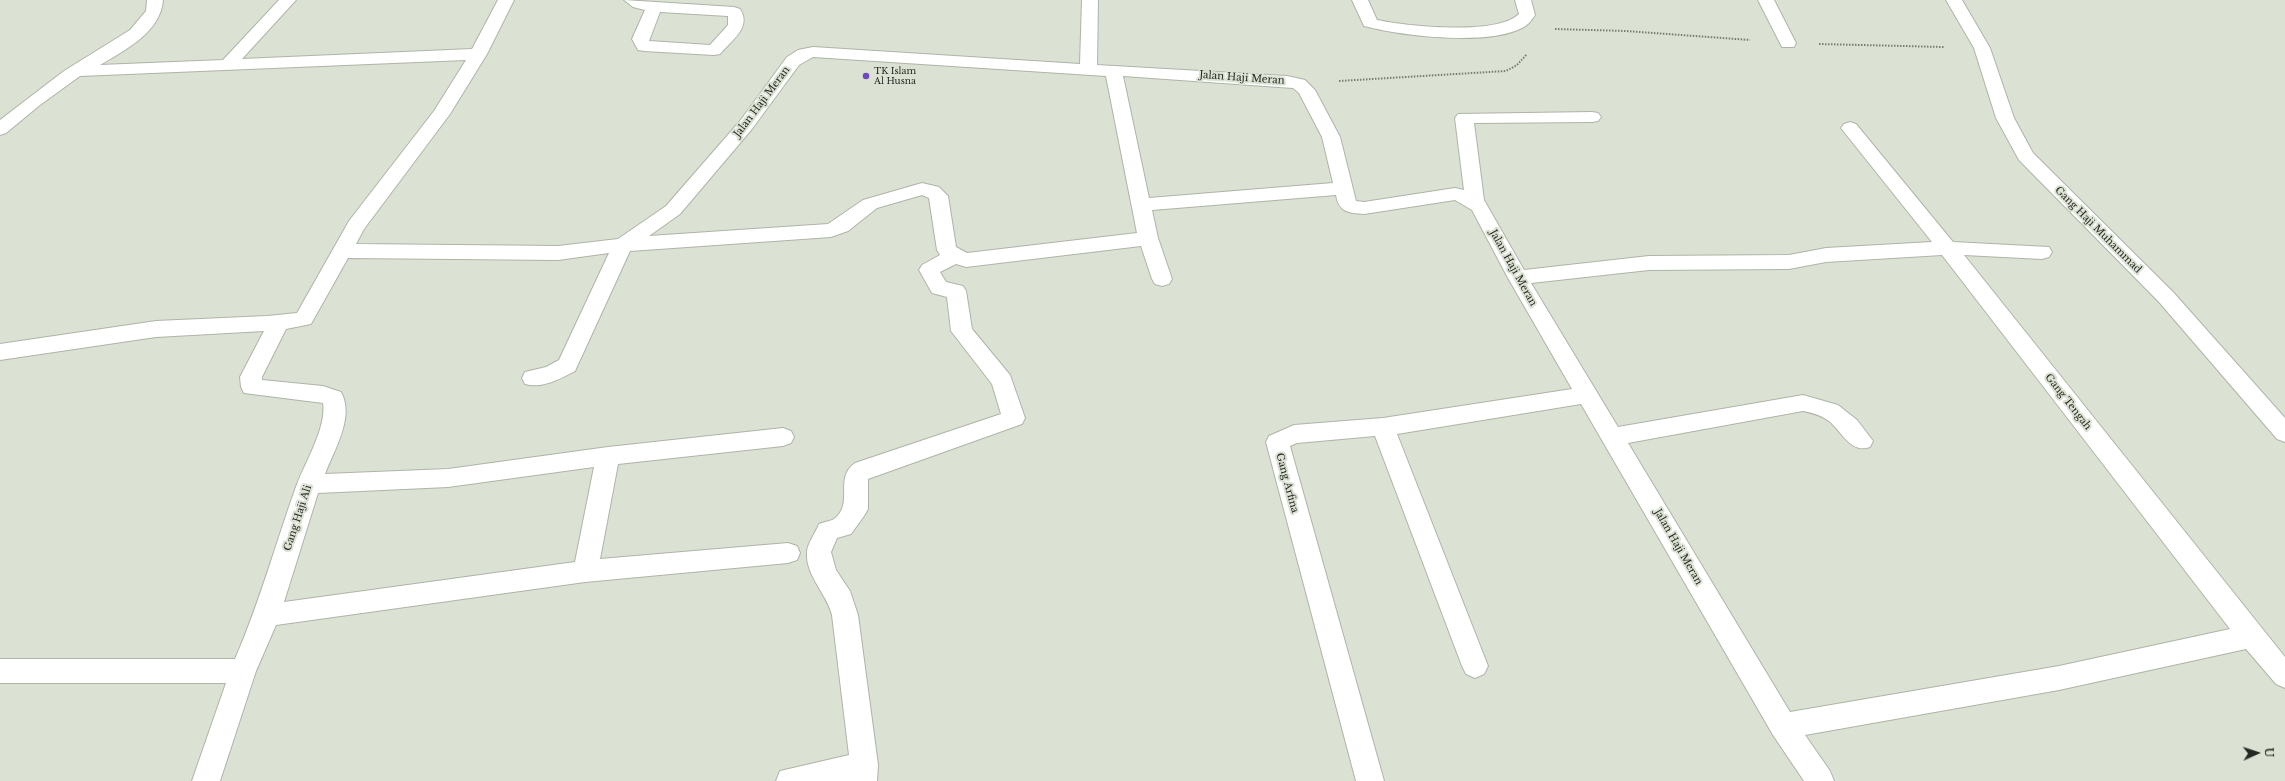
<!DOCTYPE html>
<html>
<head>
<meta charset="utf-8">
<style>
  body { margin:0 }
  #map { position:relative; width:2285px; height:781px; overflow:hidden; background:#dbe2d3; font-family:"Libre Baskerville",serif }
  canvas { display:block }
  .north { position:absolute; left:2237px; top:733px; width:40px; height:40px; -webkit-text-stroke:3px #dbe2d3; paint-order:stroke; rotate:87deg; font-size:11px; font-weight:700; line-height:16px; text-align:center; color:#262823 }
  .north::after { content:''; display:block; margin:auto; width:14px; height:18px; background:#262823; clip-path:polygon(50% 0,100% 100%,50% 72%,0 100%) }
</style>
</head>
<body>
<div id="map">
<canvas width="2285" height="781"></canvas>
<div class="north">U</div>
</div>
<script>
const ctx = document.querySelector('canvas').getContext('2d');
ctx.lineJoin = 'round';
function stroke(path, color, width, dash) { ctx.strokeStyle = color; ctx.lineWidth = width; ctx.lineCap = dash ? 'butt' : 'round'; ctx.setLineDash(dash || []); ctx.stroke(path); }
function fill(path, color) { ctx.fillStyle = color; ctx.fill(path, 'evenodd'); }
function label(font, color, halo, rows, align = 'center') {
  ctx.font = font + ' "Libre Baskerville",serif'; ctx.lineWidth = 4; ctx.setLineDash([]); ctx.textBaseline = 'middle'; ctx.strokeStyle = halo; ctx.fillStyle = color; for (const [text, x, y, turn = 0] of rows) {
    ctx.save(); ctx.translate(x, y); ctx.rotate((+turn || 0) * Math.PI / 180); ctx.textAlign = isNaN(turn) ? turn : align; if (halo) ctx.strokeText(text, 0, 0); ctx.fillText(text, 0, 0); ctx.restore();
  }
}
const street = new Path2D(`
  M 147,0 L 163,0 C 161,32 125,50 100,65 L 223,60 L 279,0 L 296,0 L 242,59 L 472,49 L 498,0 L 514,0 L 487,54 L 450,114 L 364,229 L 356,244 L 558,246 L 618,239 L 666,206 L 740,121 L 787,57 L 798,50 L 813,47 L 1080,64 L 1082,0 L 1098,0 L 1097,65 L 1287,76 L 1305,80 L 1315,90 L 1340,137 L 1356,201 L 1364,202 L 1455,188 L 1464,190 L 1455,118 L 1458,114 L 1592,112 L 1598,113 L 1601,117 L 1598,121 L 1592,122 L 1474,123 L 1484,200 L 1524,270 L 1649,256 L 1789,255 L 1826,248 L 1932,242 L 1841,128 L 1844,124 L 1850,122 L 1856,124 L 1953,242 L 2049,247 L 2052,252 L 2049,257 L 2042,259 L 1964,255 L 2285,657 L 2285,688 L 2276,684 L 2246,649 L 2059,690 L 1805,735 L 1830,771 L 1834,781 L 1804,781 L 1773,735 L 1581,404 L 1397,434 L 1488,666 L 1484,674 L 1475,678 L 1466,674 L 1462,666 L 1375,436 L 1297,443 L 1290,446 L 1384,781 L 1356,781 L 1266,442 L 1269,436 L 1294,425 L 1383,418 L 1572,389 L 1508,278 L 1472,210 L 1455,200 L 1364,214 C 1348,213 1339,212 1336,195 L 1152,210 L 1158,238 L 1172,279 L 1169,284 L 1162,286 L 1155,284 L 1152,279 L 1141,246 L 966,267 L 956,264 L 940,272 L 946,282 L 963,286 L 966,291 L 972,329 L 1010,375 L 1025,418 L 1022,424 L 868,479 L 868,509 L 864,516 L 851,534 L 837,538 L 831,552 L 836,570 L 850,591 L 858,615 L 878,765 L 877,781 L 776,781 L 780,771 L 849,755 L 832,615 C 827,594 805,575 807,552 C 807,544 816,532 819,524 C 824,522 831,521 834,519 C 855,503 833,479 855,463 L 1001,414 L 992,384 L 951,331 L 947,297 L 932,293 L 919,270 L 922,265 L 940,255 L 937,250 L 929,198 L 922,195 L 877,208 L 848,231 L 831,237 L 630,251 L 575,371 C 560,379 542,389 525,384 L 522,378 L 525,372 L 546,367 L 559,360 L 609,253 L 558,260 L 348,258 L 311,324 L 286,329 L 262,377 L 262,380 L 323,386 L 341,392 C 355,417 334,450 325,474 L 448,469 L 608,447 L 783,428 L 791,431 L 794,437 L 791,443 L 783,446 L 618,464 L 600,559 L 788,543 L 797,546 L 800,553 L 797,560 L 788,563 L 585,582 L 276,625 L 256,671 L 220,781 L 192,781 L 226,683 L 0,683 L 0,659 L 235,659 C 260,602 276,542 297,484 C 306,461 327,426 323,403 L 244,393 L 241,387 L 240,377 L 264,331 L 156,337 L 0,360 L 0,344 L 156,321 L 267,316 L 297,313 L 349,221 L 434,111 L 466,60 L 80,76 L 40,105 L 6,133 L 0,135 L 0,120 L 64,71 L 130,30 L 146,11 ZM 813,57 L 1106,76 L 1137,233 L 967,253 L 956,247 L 948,196 L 939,187 L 922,183 L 863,200 L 828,224 L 649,236 L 680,214 L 752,129 L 799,65 ZM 1123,76 L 1293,88 L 1299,93 L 1322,137 L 1333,183 L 1149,198 ZM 1942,255 L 2230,629 L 2059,666 L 1790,712 L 1628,443 L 1803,411 C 1813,413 1821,415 1829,421 C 1842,432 1851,454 1870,447 L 1873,441 L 1857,420 L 1838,405 L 1803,395 L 1618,427 L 1531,283 L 1649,270 L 1789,269 L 1826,262 ZM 594,467 L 575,562 L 284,602 L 318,493 L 448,487 Z
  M 624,0 L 734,7 L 740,9 C 752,27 732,40 720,54 L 714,55 L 644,51 L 638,50 L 632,39 L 645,10 L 633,7 ZM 660,12 L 728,16 L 728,25 L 710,45 L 649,41 Z
  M 1352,0 L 1368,0 L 1377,20 C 1406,26 1497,36 1519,14 L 1515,0 L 1531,0 L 1535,15 C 1532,20 1527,26 1522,28 C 1487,46 1402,36 1364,26 Z
  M 1758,0 L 1774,0 L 1796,43 L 1794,47 L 1782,47 Z
  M 1946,0 L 1962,0 L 1990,48 L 2014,118 L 2033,153 L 2173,292 L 2285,418 L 2285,442 L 2277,439 L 2159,302 L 2019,160 L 1996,118 L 1974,48 Z`);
stroke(street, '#aeb4a6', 2);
stroke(new Path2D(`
  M 1555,29 L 1626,31 L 1750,40
  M 1819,44 L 1944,47
  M 1339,81 L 1506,71 L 1517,65 L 1527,54`), '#777c72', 2, [1.5, 1.5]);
fill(street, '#fff');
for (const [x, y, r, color] of [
  [866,76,4,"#6d48c1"]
]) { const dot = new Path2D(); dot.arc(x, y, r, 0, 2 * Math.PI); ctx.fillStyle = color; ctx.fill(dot); stroke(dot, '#dbe2d3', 1.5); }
label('9px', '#262823', '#dbe2d3', [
  ["TK Islam",874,71],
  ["Al Husna",874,81]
], 'left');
label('10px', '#262823', '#dbe2d3', [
  ["Jalan Haji Meran",1242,78,4],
  ["Jalan Haji Meran",762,102,-53],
  ["Gang Haji Muhammad",2098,230,45],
  ["Jalan Haji Meran",1513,268,61],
  ["Gang Tengah",2068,402,52],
  ["Gang Arfina",1287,483,75],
  ["Gang Haji Ali",298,518,-72],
  ["Jalan Haji Meran",1678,547,60]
]);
</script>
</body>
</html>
